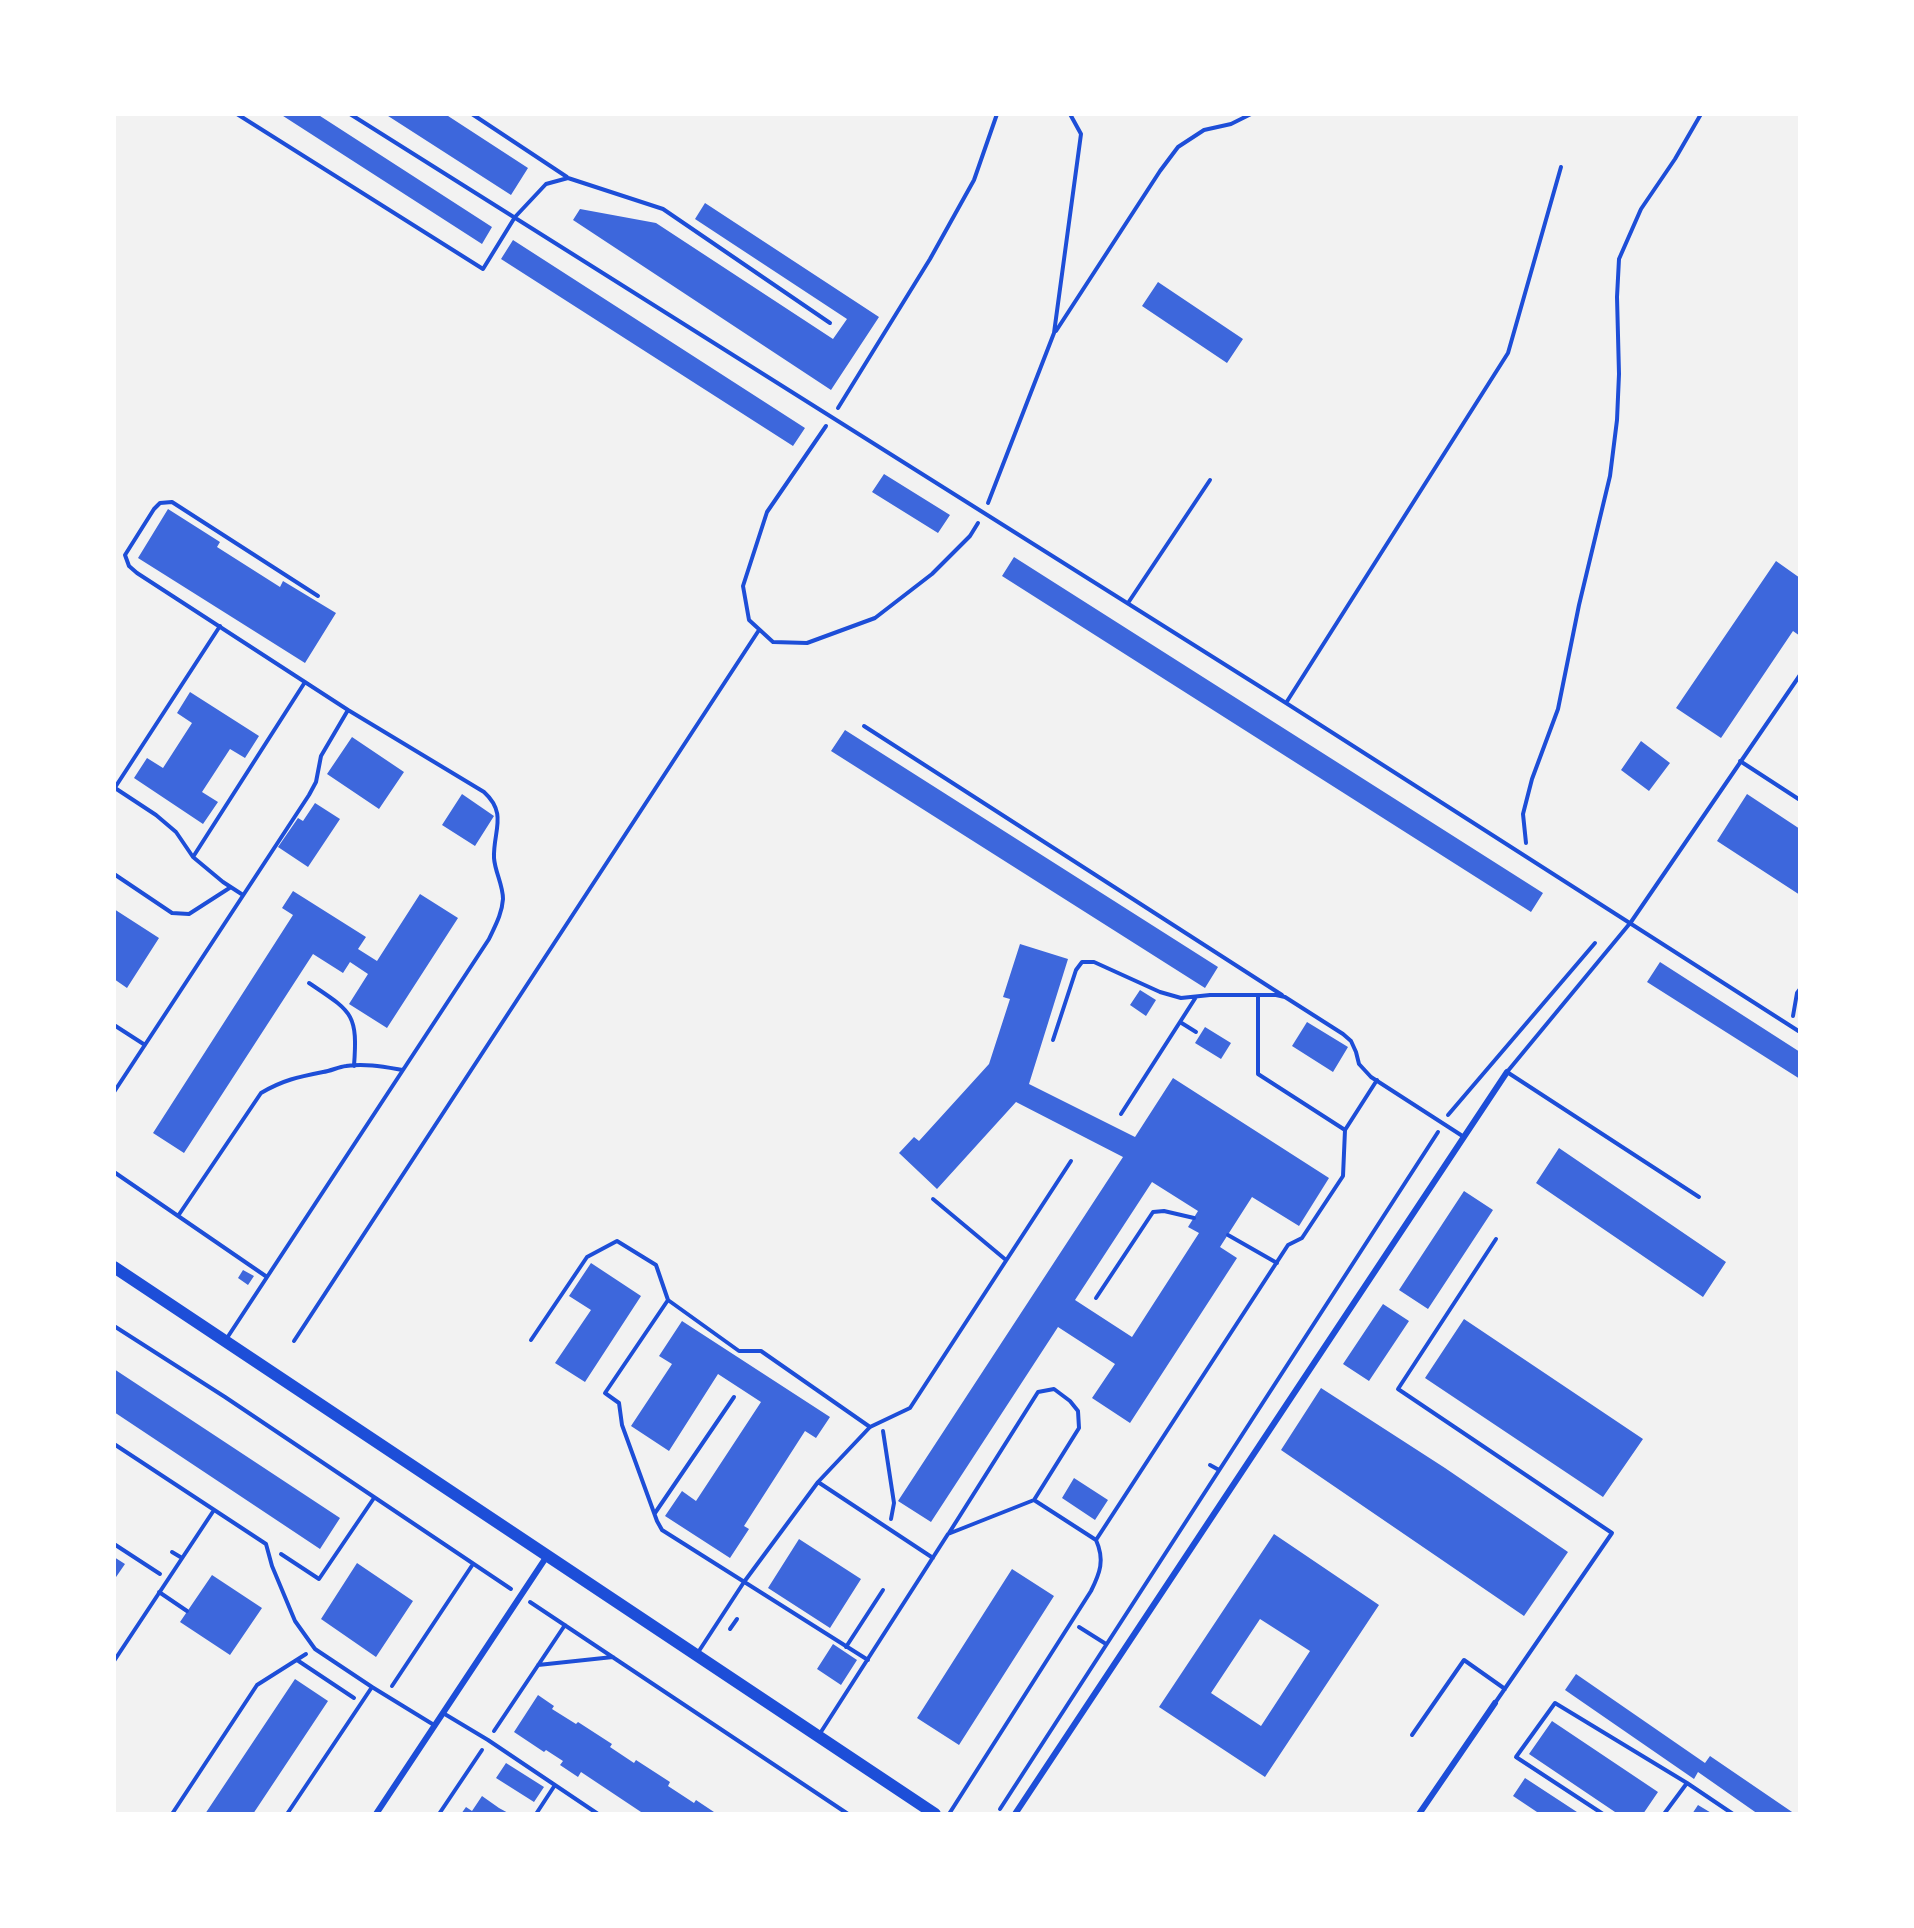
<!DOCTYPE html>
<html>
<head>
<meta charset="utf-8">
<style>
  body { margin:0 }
  #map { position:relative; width:1914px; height:1928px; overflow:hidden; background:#f2f2f2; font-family:"Fira Sans",sans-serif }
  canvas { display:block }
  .frame { position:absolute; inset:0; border:116px solid #fff; pointer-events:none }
</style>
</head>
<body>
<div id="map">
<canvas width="1914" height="1928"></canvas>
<div class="frame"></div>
</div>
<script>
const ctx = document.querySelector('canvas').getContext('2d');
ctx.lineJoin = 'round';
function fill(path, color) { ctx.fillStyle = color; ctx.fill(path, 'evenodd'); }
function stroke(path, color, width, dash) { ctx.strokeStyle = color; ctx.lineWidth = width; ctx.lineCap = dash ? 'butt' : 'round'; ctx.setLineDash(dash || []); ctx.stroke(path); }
fill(new Path2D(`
  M 280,114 L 317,114 L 492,227 L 482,244 Z
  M 385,114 L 445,114 L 528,168 L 511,195 Z
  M 705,203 L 879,317 L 831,390 L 573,220 L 580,209 L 656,223 L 833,339 L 847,319 L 695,219 Z
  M 513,240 L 805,428 L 793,446 L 501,259 Z
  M 1158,282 L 1243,339 L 1227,363 L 1142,306 Z
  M 884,474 L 950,515 L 938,533 L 872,492 Z
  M 168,509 L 220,542 L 217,547 L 280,587 L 283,581 L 336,613 L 305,663 L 138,558 Z
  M 1014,557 L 1543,893 L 1531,912 L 1002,576 Z
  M 1776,561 L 1800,578 L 1800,636 L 1793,631 L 1721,738 L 1676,708 Z
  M 190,692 L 259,736 L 245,758 L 230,749 L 202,792 L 218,802 L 203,824 L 134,778 L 147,758 L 163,768 L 192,723 L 177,713 Z
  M 845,730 L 1218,967 L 1205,988 L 831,751 Z
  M 352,737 L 404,772 L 379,809 L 327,774 Z
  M 1641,741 L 1670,763 L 1649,791 L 1621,770 Z
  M 462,794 L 494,816 L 475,846 L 442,825 Z
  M 1747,794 L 1800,829 L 1800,895 L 1717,841 Z
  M 315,803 L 340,819 L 308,867 L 278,847 L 298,818 L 303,821 Z
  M 293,891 L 366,937 L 358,949 L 377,961 L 420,894 L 458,918 L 387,1028 L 349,1004 L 368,974 L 350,962 L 343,973 L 313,954 L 184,1153 L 153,1133 L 293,915 L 282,908 Z
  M 114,909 L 159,938 L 127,988 L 114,979 Z
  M 1020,944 L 1068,959 L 1029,1084 L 1135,1137 L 1173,1078 L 1329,1178 L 1299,1226 L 1252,1197 L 1220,1247 L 1237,1258 L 1130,1423 L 1092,1398 L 1115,1364 L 1058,1327 L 931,1522 L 898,1501 L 1123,1157 L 1016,1102 L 937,1189 L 899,1153 L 914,1137 L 919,1141 L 989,1064 L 1010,999 L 1003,997 ZM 1152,1182 L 1198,1211 L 1188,1227 L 1199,1233 L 1132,1337 L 1075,1300 Z
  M 1660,962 L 1800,1052 L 1800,1079 L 1647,982 Z
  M 1140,990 L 1156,1000 L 1146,1016 L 1130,1005 Z
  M 1307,1022 L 1348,1047 L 1333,1072 L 1292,1046 Z
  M 1205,1027 L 1231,1043 L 1221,1059 L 1195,1043 Z
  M 1559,1148 L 1726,1262 L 1703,1297 L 1536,1183 Z
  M 1464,1191 L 1493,1210 L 1428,1309 L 1399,1290 Z
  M 591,1263 L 641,1296 L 585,1382 L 555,1363 L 591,1310 L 569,1296 Z
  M 243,1270 L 254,1276 L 248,1285 L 238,1278 Z
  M 1383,1304 L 1409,1321 L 1369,1381 L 1343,1364 Z
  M 1464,1319 L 1643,1439 L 1603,1497 L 1425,1378 Z
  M 682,1321 L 830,1417 L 816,1438 L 805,1431 L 744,1526 L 749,1529 L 730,1558 L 665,1516 L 682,1491 L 696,1501 L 761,1402 L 718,1374 L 669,1451 L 631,1426 L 672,1364 L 659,1356 Z
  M 114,1369 L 340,1518 L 320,1549 L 114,1412 Z
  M 1321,1388 L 1445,1468 L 1568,1552 L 1524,1616 L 1281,1450 Z
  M 1074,1478 L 1108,1500 L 1095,1520 L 1062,1498 Z
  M 1274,1534 L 1379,1605 L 1265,1777 L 1159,1707 ZM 1260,1619 L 1310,1651 L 1261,1726 L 1211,1693 Z
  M 799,1539 L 861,1579 L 830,1628 L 768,1588 Z
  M 114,1557 L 125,1564 L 114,1580 Z
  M 357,1563 L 413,1601 L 376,1657 L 321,1619 Z
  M 1012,1569 L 1054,1596 L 959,1745 L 917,1718 Z
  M 212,1575 L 262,1608 L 230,1655 L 180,1622 Z
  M 833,1644 L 857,1660 L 841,1685 L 817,1669 Z
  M 1576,1674 L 1705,1763 L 1710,1756 L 1795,1814 L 1758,1814 L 1698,1772 L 1694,1779 L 1565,1690 Z
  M 295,1679 L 328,1701 L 253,1814 L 205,1814 Z
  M 538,1695 L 554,1706 L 552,1709 L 576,1724 L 578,1722 L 612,1744 L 610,1747 L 634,1763 L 636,1760 L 670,1782 L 668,1786 L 694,1803 L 696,1800 L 717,1814 L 644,1814 L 581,1772 L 578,1777 L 560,1765 L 563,1761 L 546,1750 L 544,1752 L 514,1732 Z
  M 1552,1721 L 1658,1792 L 1643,1814 L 1618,1814 L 1529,1754 Z
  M 506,1763 L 544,1787 L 534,1802 L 496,1778 Z
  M 1525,1778 L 1580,1814 L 1540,1814 L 1513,1796 Z
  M 482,1796 L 499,1808 L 510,1814 L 461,1814 L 466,1807 L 472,1811 Z
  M 1698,1805 L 1713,1814 L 1692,1814 Z`), '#3d67dc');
stroke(new Path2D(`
  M 1056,331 L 1160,171 L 1178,147 L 1204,130 L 1231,124 L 1251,114
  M 838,408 L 930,259 L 974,180 L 997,114
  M 826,426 L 767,512 L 743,586 L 749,620 L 773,642 L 807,643 L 875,618 L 932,574 L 970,536 L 978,523
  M 988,503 L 1054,333 L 1081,134 L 1070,114
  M 1526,843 L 1523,814 L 1532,779 L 1558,709 L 1579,605 L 1610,476 L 1617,420 L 1619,374 L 1617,297 L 1619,259 L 1641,209 L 1675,159 L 1701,114
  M 1793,1016 L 1797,993 L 1800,989
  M 1448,1115 L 1595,943
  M 114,1326 L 225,1397 L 511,1589
  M 294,1341 L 759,630
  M 883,1431 L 894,1503 L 891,1519
  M 1210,1465 L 1219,1470
  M 114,1544 L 160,1574
  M 281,1554 L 319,1579 L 374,1498
  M 530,1602 L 848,1814
  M 1079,1627 L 1106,1644
  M 730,1629 L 737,1619
  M 297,1660 L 354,1698
  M 538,1665 L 613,1657
  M 392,1686 L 473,1564
  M 494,1731 L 565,1625
  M 1000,1809 L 1438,1132
  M 172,1814 L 257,1685 L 306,1654
  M 439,1814 L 482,1750`), '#1d4ed8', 4);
stroke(new Path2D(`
  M 237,114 L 483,269 L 515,217 L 546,184 L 568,178 L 663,209 L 830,323
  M 350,114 L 1286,703 L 1800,1032
  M 472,114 L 567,177
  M 1128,603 L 1210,480
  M 1286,703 L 1508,353 L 1561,167
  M 864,726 L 1282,995
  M 1740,761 L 1800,800
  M 115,788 L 156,815 L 176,832 L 193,857 L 223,882 L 243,895
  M 114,789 L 220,626
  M 193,857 L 305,682
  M 114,874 L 172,913 L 189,914 L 231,887
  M 309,983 C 352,1012 358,1013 354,1066
  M 1258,995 L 1258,1074 L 1345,1130
  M 1180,1022 L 1196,1032
  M 114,1025 L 145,1045
  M 1053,1040 L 1076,970 L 1082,962 L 1094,962 L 1160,992 L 1181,998 L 1210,995 L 1276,995 L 1285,997 L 1343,1034 L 1351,1041 L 1356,1052 L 1359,1064 L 1371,1077 L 1464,1137
  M 114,1092 L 309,795 L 316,782 L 321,756 L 348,710
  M 1121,1114 L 1196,997
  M 114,1172 L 267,1277
  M 1699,1197 L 1507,1072 L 1631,922 L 1800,675
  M 933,1199 L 1006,1260
  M 178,1216 L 261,1093 C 283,1080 298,1077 323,1072 C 331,1071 338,1067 346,1066 C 365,1063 385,1067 403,1070
  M 1228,1235 L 1277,1263
  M 1096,1298 L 1153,1212 L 1164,1211 L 1194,1218
  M 227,1338 L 489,939 C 495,926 502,914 503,899 C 503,885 495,872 494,858 C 493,831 508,814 484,792 L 348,710 L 137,573 L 129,566 L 125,555 L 154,509 L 160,503 L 172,502 L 318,596
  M 531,1340 L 587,1257 L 617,1241 L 656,1265 L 668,1300
  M 114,1444 L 266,1544 L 272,1566 L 295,1621 L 315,1649 L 372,1687 L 434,1725
  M 818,1482 L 933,1558
  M 655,1513 L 734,1397
  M 949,1533 L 1038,1392 L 1054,1389 L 1070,1401 L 1078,1411 L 1079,1428 L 1034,1500
  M 172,1552 L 182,1558
  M 159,1592 L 187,1611
  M 846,1647 L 883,1590
  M 697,1654 L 744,1582 L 818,1482 L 870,1427 L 910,1408 L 1071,1161
  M 868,1660 L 662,1530 L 657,1521 L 622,1425 L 619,1403 L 605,1393 L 668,1300 L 739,1351 L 761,1351 L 870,1427
  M 114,1661 L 214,1510
  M 1495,1703 L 1612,1533 L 1398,1389 L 1496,1239
  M 443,1713 L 488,1740 L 598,1814
  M 819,1735 L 948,1534 L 1034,1500 L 1096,1540 L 1288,1245 L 1302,1238 L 1343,1176 L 1345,1130 L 1377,1080
  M 1412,1735 L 1464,1660 L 1505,1689
  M 287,1814 L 372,1687
  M 536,1814 L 555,1785
  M 949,1814 L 1091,1591 C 1100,1573 1105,1560 1096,1540
  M 1603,1814 L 1516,1757 L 1555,1703 L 1687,1783 L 1733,1814
  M 1664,1814 L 1687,1783`), '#1d4ed8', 4);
stroke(new Path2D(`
  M 376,1814 L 547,1556
  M 1015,1814 L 1507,1072
  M 1419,1814 L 1495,1703`), '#1d4ed8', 6);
stroke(new Path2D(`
  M 114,1267 L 935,1814`), '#1d4ed8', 12);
</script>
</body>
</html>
